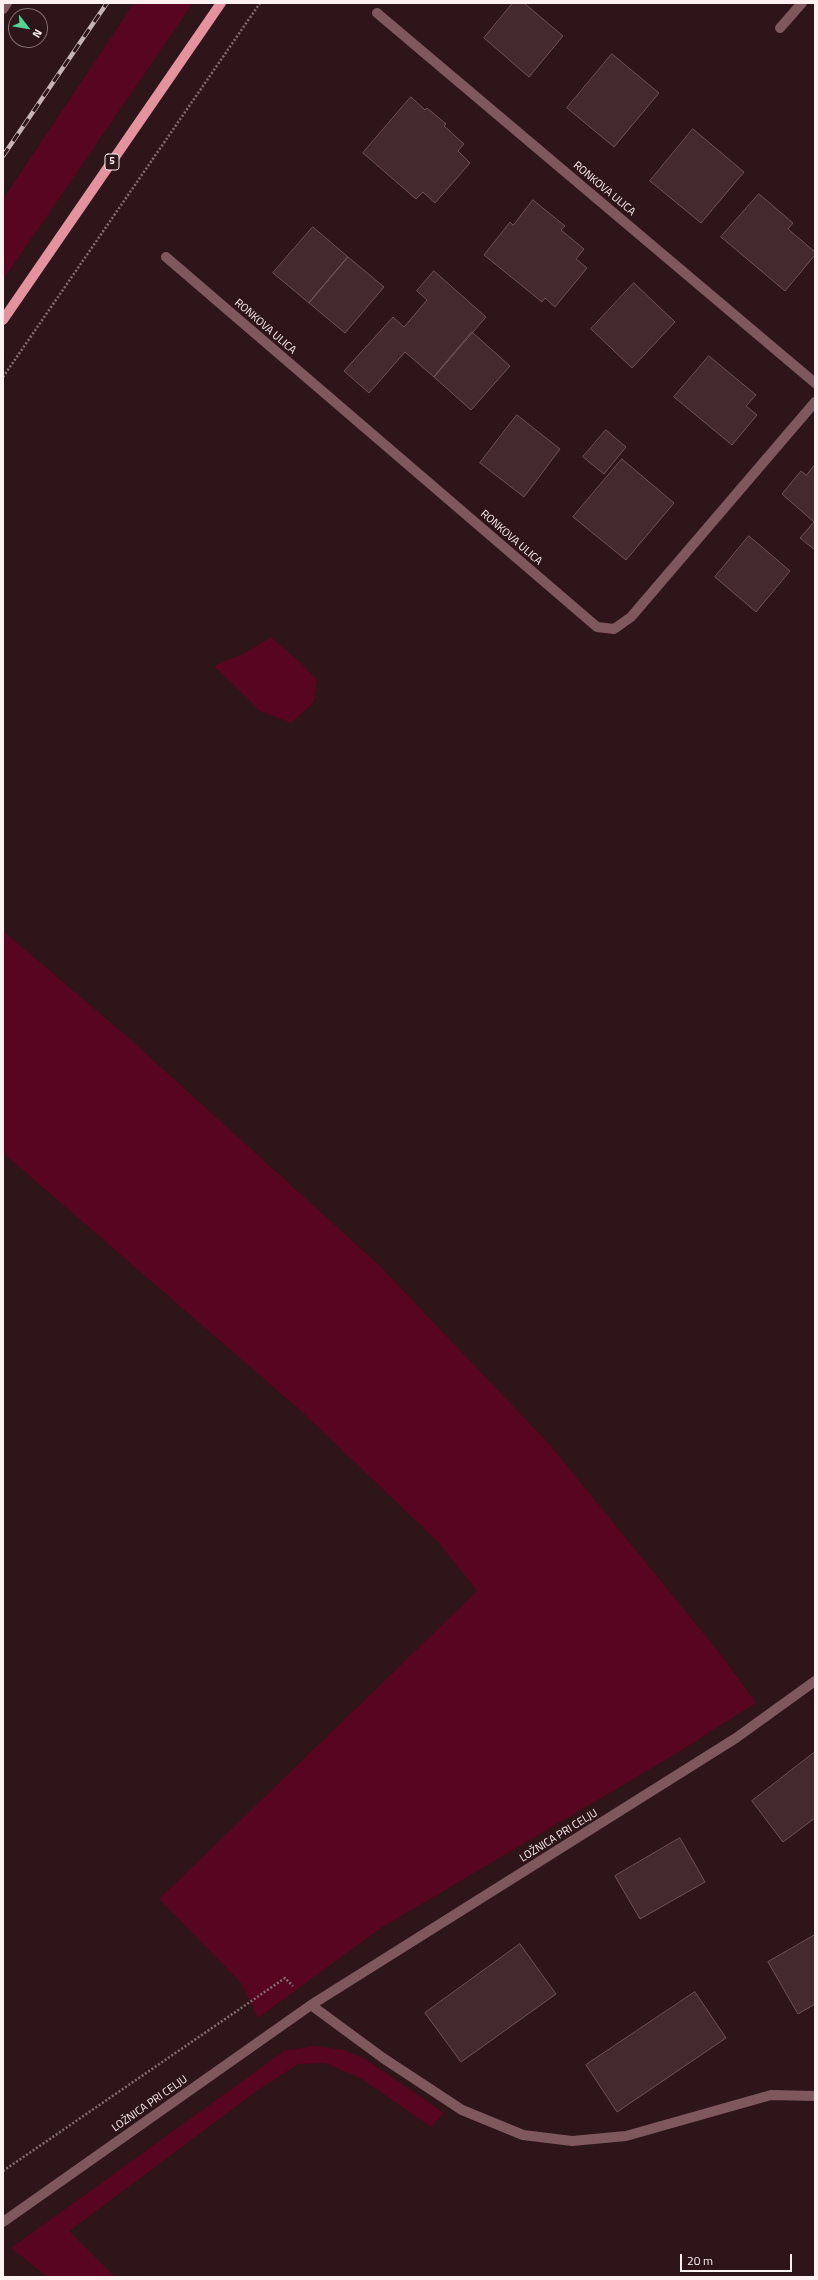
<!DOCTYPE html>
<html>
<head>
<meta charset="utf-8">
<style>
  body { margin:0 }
  #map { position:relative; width:818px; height:2280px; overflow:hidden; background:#2d1519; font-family:"Titillium Web",sans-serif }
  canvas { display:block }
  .frame { position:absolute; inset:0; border:4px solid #fff0f2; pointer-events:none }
  .north { position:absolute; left:8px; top:8px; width:40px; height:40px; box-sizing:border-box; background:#2d1519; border:1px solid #816d70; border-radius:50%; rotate:121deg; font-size:11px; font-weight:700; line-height:16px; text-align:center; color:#fff0f2 }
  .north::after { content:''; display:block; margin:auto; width:14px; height:18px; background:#53d396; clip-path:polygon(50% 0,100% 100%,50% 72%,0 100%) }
  .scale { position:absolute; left:680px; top:2254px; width:112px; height:18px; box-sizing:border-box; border:2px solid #fff0f2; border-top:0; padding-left:5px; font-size:12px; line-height:14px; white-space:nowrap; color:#fff0f2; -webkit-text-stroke:3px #2d1519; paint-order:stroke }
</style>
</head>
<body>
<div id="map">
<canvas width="818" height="2280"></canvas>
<div class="frame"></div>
<div class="north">N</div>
<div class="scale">20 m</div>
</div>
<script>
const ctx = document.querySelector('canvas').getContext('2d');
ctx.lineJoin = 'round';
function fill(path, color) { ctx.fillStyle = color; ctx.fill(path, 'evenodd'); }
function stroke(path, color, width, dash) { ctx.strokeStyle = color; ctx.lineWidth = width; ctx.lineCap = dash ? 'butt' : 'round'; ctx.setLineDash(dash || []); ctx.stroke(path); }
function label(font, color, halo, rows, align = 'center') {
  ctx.font = font + ' "Titillium Web",sans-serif'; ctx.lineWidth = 3; ctx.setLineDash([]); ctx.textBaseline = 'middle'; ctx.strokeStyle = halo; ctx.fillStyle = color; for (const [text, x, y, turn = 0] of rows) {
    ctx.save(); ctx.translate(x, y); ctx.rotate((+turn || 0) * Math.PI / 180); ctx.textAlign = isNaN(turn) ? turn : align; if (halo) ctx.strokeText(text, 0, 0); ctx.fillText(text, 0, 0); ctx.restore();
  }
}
fill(new Path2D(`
  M 134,3 L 193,3 L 3,280 L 3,199 Z
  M 271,637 L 302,664 L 317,680 L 314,702 L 291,723 L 260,711 L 214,666 L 243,654 Z
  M 3,931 L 122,1032 L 379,1265 L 550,1445 L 722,1656 L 756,1703 L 672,1756 L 381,1928 L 258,2018 L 241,1983 L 159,1899 L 477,1591 L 438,1542 L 301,1411 L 3,1153 Z
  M 314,2046 L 344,2050 L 367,2060 L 444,2113 L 431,2127 L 362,2079 L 325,2063 L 298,2064 L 254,2093 L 69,2231 L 115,2277 L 47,2277 L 11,2248 L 284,2051 Z`), '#570520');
const building = new Path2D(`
  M 513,3 L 524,3 L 563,36 L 529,77 L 484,38 Z
  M 612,54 L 659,93 L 614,147 L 567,108 Z
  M 411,97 L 425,110 L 427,108 L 446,124 L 444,126 L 464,144 L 458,151 L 470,163 L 435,203 L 423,192 L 416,199 L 363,153 Z
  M 693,129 L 744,172 L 701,223 L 650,181 Z
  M 759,194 L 793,223 L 788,229 L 815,252 L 815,255 L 785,291 L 721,237 Z
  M 533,200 L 565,226 L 561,230 L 584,249 L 576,259 L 587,268 L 555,307 L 545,298 L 542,302 L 484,255 L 510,222 L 513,225 Z
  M 313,227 L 348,257 L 309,303 L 273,273 Z
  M 348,257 L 384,287 L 345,333 L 309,303 Z
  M 434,271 L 486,317 L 434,377 L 405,352 L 369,393 L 344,371 L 393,317 L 404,327 L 427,300 L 417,291 Z
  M 634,283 L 675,322 L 632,368 L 591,329 Z
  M 472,332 L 510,366 L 471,410 L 434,377 Z
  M 709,356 L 756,395 L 746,406 L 757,415 L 732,445 L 674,397 Z
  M 517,415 L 560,449 L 524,497 L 480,463 Z
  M 606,430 L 626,447 L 604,474 L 583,457 Z
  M 622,459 L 674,503 L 626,560 L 573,517 Z
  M 815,465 L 815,550 L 800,538 L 814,522 L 782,494 L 801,471 L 806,475 Z
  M 749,536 L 790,571 L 756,612 L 715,577 Z
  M 815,1752 L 815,1818 L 783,1842 L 752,1801 Z
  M 680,1838 L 705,1882 L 640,1919 L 615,1876 Z
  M 815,1935 L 815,2004 L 798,2014 L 768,1962 Z
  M 520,1944 L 556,1994 L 461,2062 L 425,2013 Z
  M 695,1992 L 726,2038 L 617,2112 L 586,2065 Z`);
fill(building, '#442a2e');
stroke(building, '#705357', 1);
stroke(new Path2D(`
  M 3,377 L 260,3
  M 3,2171 L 285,1978 L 293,1986`), '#826e71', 2.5, [2, 2]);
stroke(new Path2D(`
  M 3,9 L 7,3
  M 377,13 L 815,383
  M 780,28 L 802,3
  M 166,257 L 597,627 L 614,629 L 631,617 L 815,402
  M 311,2005 L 383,2058 L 462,2110 L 523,2135 L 572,2141 L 626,2136 L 771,2095 L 815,2096
  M 3,2222 L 311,2005 L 736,1738 L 815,1681`), '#7f585e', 10);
stroke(new Path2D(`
  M 3,320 L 221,3`), '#e3929e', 10);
const rail = new Path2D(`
  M 3,156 L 107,3`);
stroke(rail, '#c5b3b6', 4.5);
stroke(rail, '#2d1519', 3, [9]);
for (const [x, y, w] of [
  [112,162,14]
]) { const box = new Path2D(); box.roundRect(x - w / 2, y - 8, w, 16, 3); ctx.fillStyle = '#2d1519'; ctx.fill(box); stroke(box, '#fff0f2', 1); }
label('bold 10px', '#fff0f2', null, [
  ["5",112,162]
]);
label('11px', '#fff0f2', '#2d1519', [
  ["RONKOVA ULICA",604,189,40],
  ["RONKOVA ULICA",265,327,41],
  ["RONKOVA ULICA",511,538,41],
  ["LOŽNICA PRI CELJU",559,1836,-32],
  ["LOŽNICA PRI CELJU",150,2104,-35]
]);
</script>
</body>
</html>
